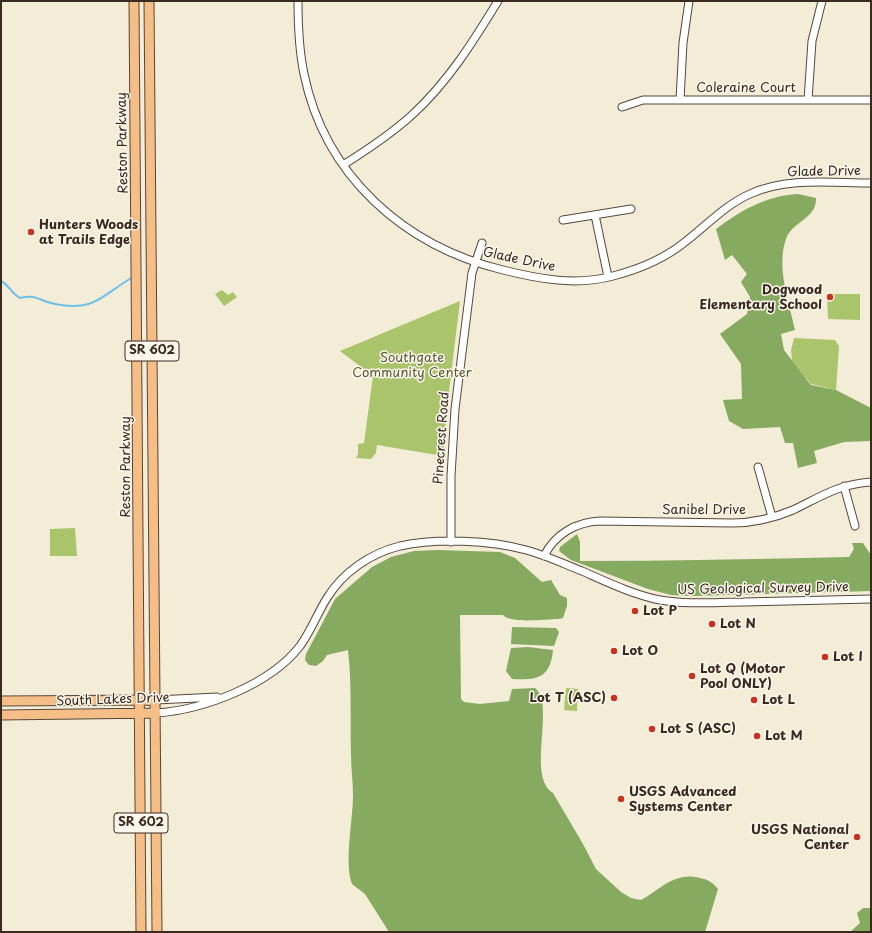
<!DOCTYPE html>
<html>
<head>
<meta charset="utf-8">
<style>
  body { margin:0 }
  #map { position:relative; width:872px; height:933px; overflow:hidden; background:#f3ecd6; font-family:"Playpen Sans",sans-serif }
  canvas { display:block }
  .frame { position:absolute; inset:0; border:2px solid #3b2a1e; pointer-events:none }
</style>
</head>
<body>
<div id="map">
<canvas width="872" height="933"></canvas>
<div class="frame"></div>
</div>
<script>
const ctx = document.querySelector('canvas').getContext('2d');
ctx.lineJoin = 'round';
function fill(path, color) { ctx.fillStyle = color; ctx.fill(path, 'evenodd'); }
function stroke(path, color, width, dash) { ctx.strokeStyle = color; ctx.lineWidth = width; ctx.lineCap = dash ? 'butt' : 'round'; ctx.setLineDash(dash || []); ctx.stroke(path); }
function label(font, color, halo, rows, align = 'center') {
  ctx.font = font + ' "Playpen Sans",sans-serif'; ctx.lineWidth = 3; ctx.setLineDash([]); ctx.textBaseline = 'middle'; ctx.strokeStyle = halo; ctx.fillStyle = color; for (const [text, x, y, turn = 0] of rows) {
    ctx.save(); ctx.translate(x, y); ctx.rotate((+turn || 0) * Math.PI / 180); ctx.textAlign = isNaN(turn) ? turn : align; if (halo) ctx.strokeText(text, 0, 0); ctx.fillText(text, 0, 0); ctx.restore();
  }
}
fill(new Path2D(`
  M 222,290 L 228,295 L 233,292 L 237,297 L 224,306 L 215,294 Z
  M 827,294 L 860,294 L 860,320 L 828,319 Z
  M 460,301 L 447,408 L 443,456 L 377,445 L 376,453 L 371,459 L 356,458 L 358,454 L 358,444 L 364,443 L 373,376 L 340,351 Z
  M 794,338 L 835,340 L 839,346 L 836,390 L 811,384 L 792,361 L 791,350 Z
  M 75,528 L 77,556 L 50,556 L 50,529 Z
  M 566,688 L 578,689 L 577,711 L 564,710 Z`), '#a9c46b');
fill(new Path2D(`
  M 798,194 L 816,198 C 817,219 792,221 786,239 C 776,267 789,302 795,330 L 781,334 L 784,350 L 811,385 L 836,390 L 871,408 L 871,441 L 844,442 L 814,451 L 817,463 L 798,468 L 793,443 L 785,443 L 780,427 L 743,429 L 729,421 L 723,400 L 742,399 L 741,364 L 720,334 L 747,314 L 750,297 L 741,282 L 747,274 L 732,255 L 725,260 L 716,229 C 742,210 765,196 798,194 Z
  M 577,534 L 580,542 L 580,561 C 670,561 759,559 849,557 L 854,549 L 852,543 L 863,543 L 871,555 L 871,591 L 692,596 L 671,595 L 648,589 L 571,560 L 559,551 L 560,547 Z
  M 438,550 L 500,552 L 515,558 L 542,582 L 551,580 L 560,595 L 567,598 L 567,606 L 563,618 L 558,619 C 546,619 511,624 503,615 L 460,615 L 461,699 L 464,702 L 480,704 L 509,701 L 512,689 L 535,688 C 556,705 526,776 553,793 L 583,844 L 596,869 L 621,892 L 631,898 L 641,900 C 661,889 675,871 700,878 C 709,880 712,882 718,889 L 705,932 L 389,932 L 365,894 L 352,884 C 344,862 353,820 353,796 C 353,782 351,768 351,754 C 350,719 352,685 348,650 L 327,655 L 323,661 L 316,666 L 309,665 L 305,660 L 306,654 L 335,599 L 372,567 L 391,557 L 414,551 Z
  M 512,627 L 556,628 L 559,632 L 554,646 L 511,644 Z
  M 528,647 L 553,650 C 550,679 537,680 512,679 L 506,671 L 511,648 Z
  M 863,908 L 871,908 L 871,932 L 850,932 L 860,923 L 857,913 Z`), '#86aa5f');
stroke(new Path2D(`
  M 1,281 C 9,285 11,293 20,298 C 39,294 38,301 55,304 C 95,312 102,295 133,277`), '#6fbeea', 2);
const minor = new Path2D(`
  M 298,1 C 298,25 299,50 304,74 C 325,176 404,246 503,270 C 539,279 576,286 613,276 C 640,269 664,259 685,242 C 706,226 725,205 750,194 C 787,177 831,183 871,183
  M 680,100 L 683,43 L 689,1
  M 808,100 L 812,41 L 822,1
  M 622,107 L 643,100 L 871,100
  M 343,165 C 367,150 391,134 412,115 C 448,82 473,42 498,1
  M 595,215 L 608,277
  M 563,220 L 631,209
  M 758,467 L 772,517
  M 844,486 L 855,526
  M 451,542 L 451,476 L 455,409 L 472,273 L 482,243
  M 544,556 C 555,534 576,522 600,521 L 732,523 C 753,523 774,518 793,510 C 820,497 839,484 871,482
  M 156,700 L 217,697
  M 156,713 C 203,710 270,685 300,646 C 311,631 317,614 327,598 C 343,572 371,553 400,546 C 437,538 490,540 526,550 C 545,555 564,564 582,571 C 607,582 634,595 660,600 C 688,605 716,602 744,602 C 786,601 829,600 871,599`);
const major = new Path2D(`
  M 134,1 L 141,932
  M 149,1 L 157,932
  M 1,701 L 156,700
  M 1,715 L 156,713`);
stroke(minor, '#57473a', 9);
stroke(major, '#57473a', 11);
stroke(minor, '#fff', 7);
stroke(major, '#f5be86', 9);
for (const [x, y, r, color] of [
  [31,232,4,"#c8321e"],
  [830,297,4,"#c8321e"],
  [635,611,4,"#c8321e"],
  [712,624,4,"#c8321e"],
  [614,651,4,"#c8321e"],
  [825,657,4,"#c8321e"],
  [692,676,4,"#c8321e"],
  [614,698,4,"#c8321e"],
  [754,700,4,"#c8321e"],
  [652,729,4,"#c8321e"],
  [757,736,4,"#c8321e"],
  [621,799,4,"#c8321e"],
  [857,837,4,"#c8321e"]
]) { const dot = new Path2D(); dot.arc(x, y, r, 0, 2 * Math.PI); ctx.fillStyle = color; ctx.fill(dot); stroke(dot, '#fbf7ec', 1.5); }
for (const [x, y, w] of [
  [152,351,54],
  [141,823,54]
]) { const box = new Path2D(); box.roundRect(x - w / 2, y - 10, w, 20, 3); ctx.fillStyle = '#fbf7ec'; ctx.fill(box); stroke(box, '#3b2a1e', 1); }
label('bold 12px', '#3b2a1e', null, [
  ["SR 602",152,351],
  ["SR 602",141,823]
]);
label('13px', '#3b2a1e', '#fbf7ec', [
  ["Coleraine Court",746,88],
  ["Reston Parkway",123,143,-91],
  ["Glade Drive",824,172,-1],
  ["Glade Drive",519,260,12],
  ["Pinecrest Road",442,438,-86],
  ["Reston Parkway",126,467,-90],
  ["Sanibel Drive",704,510],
  ["US Geological Survey Drive",763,589,-1],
  ["South Lakes Drive",113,700,-2]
]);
label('bold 13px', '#3b2a1e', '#fbf7ec', [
  ["Hunters Woods",39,225],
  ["at Trails Edge",39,240],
  ["Dogwood",822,290,"right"],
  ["Elementary School",822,305,"right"],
  ["Lot P",643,611],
  ["Lot N",720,624],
  ["Lot O",622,651],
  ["Lot I",833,657],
  ["Lot Q (Motor",700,669],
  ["Pool ONLY)",700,684],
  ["Lot T (ASC)",606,698,"right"],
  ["Lot L",762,700],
  ["Lot S (ASC)",660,729],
  ["Lot M",765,736],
  ["USGS Advanced",629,792],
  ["Systems Center",629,807],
  ["USGS National",849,830,"right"],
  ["Center",849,845,"right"]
], 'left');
label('13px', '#5c5835', '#fbf7ec', [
  ["Southgate",412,358],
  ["Community Center",412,373]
]);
</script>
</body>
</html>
